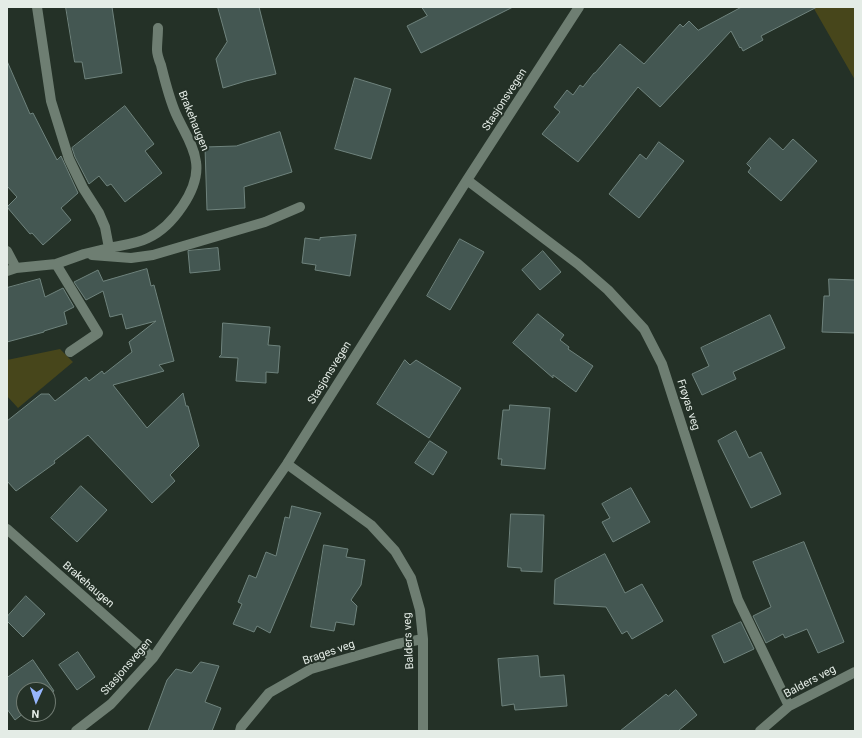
<!DOCTYPE html>
<html>
<head>
<meta charset="utf-8">
<style>
  body { margin:0 }
  #map { position:relative; width:862px; height:738px; overflow:hidden; background:#243127; font-family:Roboto,sans-serif }
  canvas { display:block }
  .frame { position:absolute; inset:0; border:8px solid #e4ece6; pointer-events:none }
  .north { position:absolute; left:16px; top:682px; width:40px; height:40px; box-sizing:border-box; background:#243127; border:1px solid #717c73; border-radius:50%; rotate:183deg; font-size:11px; font-weight:700; line-height:16px; text-align:center; color:#e4ece6 }
  .north::after { content:''; display:block; margin:auto; width:14px; height:18px; background:#97b6fd; clip-path:polygon(50% 0,100% 100%,50% 72%,0 100%) }
</style>
</head>
<body>
<div id="map">
<canvas width="862" height="738"></canvas>
<div class="frame"></div>
<div class="north">N</div>
</div>
<script>
const ctx = document.querySelector('canvas').getContext('2d');
ctx.lineJoin = 'round';
function fill(path, color) { ctx.fillStyle = color; ctx.fill(path, 'evenodd'); }
function stroke(path, color, width, dash) { ctx.strokeStyle = color; ctx.lineWidth = width; ctx.lineCap = dash ? 'butt' : 'round'; ctx.setLineDash(dash || []); ctx.stroke(path); }
function label(font, color, halo, rows, align = 'center') {
  ctx.font = font + ' Roboto,sans-serif'; ctx.lineWidth = 4; ctx.setLineDash([]); ctx.textBaseline = 'middle'; ctx.strokeStyle = halo; ctx.fillStyle = color; for (const [text, x, y, turn = 0] of rows) {
    ctx.save(); ctx.translate(x, y); ctx.rotate((+turn || 0) * Math.PI / 180); ctx.textAlign = isNaN(turn) ? turn : align; if (halo) ctx.strokeText(text, 0, 0); ctx.fillText(text, 0, 0); ctx.restore();
  }
}
fill(new Path2D(`
  M 813,7 L 855,7 L 855,80 Z
  M 60,349 L 73,362 L 18,408 L 7,396 L 7,360 Z`), '#47461b');
const building = new Path2D(`
  M 66,7 L 112,7 L 122,73 L 85,79 L 82,62 L 75,62 Z
  M 218,7 L 259,7 L 276,74 L 246,81 L 223,88 L 216,59 L 227,42 Z
  M 422,7 L 513,7 L 421,53 L 407,26 L 427,16 Z
  M 742,7 L 817,7 L 761,36 L 763,40 L 743,51 L 741,47 L 740,48 L 731,31 L 660,107 L 638,87 L 578,162 L 542,134 L 560,112 L 554,107 L 567,90 L 573,95 L 580,85 L 583,87 L 594,73 L 595,73 L 620,44 L 644,64 L 680,24 L 683,27 L 689,21 L 698,30 Z
  M 7,61 L 30,114 L 33,113 L 57,160 L 61,156 L 78,193 L 61,208 L 71,220 L 43,245 L 32,233 L 30,234 L 7,207 L 17,197 L 7,186 Z
  M 355,78 L 391,89 L 371,159 L 335,149 Z
  M 125,106 L 154,144 L 145,151 L 162,173 L 125,202 L 111,184 L 107,186 L 99,176 L 89,184 L 75,157 L 72,148 Z
  M 280,132 L 292,172 L 244,187 L 245,208 L 207,210 L 205,147 L 236,146 Z
  M 770,138 L 783,150 L 793,139 L 817,161 L 781,201 L 748,172 L 751,168 L 747,164 Z
  M 659,142 L 684,161 L 639,218 L 609,194 L 640,154 L 646,159 Z
  M 356,235 L 350,276 L 315,270 L 316,265 L 302,263 L 305,238 L 320,240 L 320,238 Z
  M 460,239 L 484,252 L 450,310 L 427,296 Z
  M 218,248 L 220,270 L 190,273 L 188,251 Z
  M 543,251 L 561,272 L 540,290 L 522,270 Z
  M 147,269 L 151,286 L 154,285 L 174,361 L 159,365 L 164,371 L 113,385 L 147,428 L 183,393 L 186,406 L 188,406 L 199,446 L 170,475 L 175,481 L 152,503 L 88,435 L 54,461 L 55,463 L 16,491 L 7,481 L 7,421 L 41,394 L 49,394 L 55,401 L 86,377 L 89,381 L 102,371 L 104,374 L 132,352 L 129,342 L 156,321 L 126,329 L 122,314 L 110,317 L 103,291 L 86,300 L 74,282 L 98,270 L 103,281 Z
  M 40,279 L 45,297 L 63,288 L 74,307 L 64,312 L 67,324 L 44,331 L 44,332 L 7,342 L 7,288 Z
  M 829,279 L 855,280 L 855,333 L 822,332 L 824,296 L 829,296 Z
  M 538,314 L 564,335 L 560,340 L 569,347 L 568,349 L 593,366 L 576,392 L 553,375 L 553,378 L 513,343 Z
  M 770,315 L 785,348 L 733,372 L 736,379 L 702,395 L 692,374 L 709,366 L 701,348 Z
  M 223,323 L 270,327 L 268,345 L 280,346 L 278,373 L 266,372 L 266,383 L 236,381 L 238,358 L 219,357 L 221,355 Z
  M 405,360 L 410,365 L 416,360 L 461,388 L 429,438 L 377,404 Z
  M 510,405 L 550,408 L 545,469 L 501,465 L 502,459 L 498,459 L 503,410 L 509,410 Z
  M 736,431 L 749,458 L 761,452 L 781,494 L 751,508 L 718,441 Z
  M 430,441 L 447,452 L 433,475 L 415,463 Z
  M 81,486 L 107,510 L 77,542 L 51,518 Z
  M 631,488 L 650,522 L 613,542 L 602,522 L 610,518 L 602,504 Z
  M 292,506 L 321,513 L 270,633 L 257,626 L 254,632 L 233,624 L 242,604 L 238,602 L 249,575 L 256,578 L 266,552 L 276,556 L 285,517 L 289,518 Z
  M 511,514 L 544,515 L 542,572 L 521,571 L 521,568 L 508,567 Z
  M 804,542 L 844,642 L 818,653 L 807,629 L 785,638 L 783,634 L 766,643 L 753,616 L 771,607 L 753,562 Z
  M 324,545 L 348,549 L 346,557 L 365,560 L 361,585 L 351,600 L 357,606 L 354,625 L 336,622 L 334,631 L 311,627 Z
  M 605,554 L 625,593 L 642,584 L 663,621 L 632,639 L 627,631 L 622,634 L 606,607 L 554,604 L 555,580 Z
  M 26,596 L 45,614 L 23,637 L 7,621 L 7,617 Z
  M 741,622 L 754,649 L 724,663 L 712,636 Z
  M 78,652 L 95,677 L 77,690 L 59,665 Z
  M 538,656 L 540,677 L 564,675 L 567,706 L 515,710 L 514,704 L 502,706 L 498,659 Z
  M 33,660 L 54,691 L 48,695 L 48,690 L 24,690 L 24,713 L 15,720 L 7,709 L 7,678 Z
  M 201,662 L 219,666 L 205,702 L 221,708 L 212,731 L 148,731 L 167,680 L 176,669 L 191,673 Z
  M 676,690 L 697,715 L 678,731 L 620,731 L 666,694 L 668,696 Z`);
fill(building, '#445752');
stroke(building, '#6f837d', 1);
stroke(new Path2D(`
  M 467,180 L 578,264 L 608,290 L 644,329 L 662,364 L 738,600 L 789,706
  M 109,248 C 122,245 136,244 148,238 C 172,227 200,189 196,162 C 194,145 183,130 176,114 C 169,98 165,81 161,65 C 159,60 157,55 157,50 C 157,43 158,35 158,28
  M 7,251 L 16,268
  M 92,255 L 131,258 L 153,255 L 265,222 L 300,207
  M 56,264 L 98,333 L 70,352
  M 7,271 L 16,268 L 56,264 L 84,254 L 109,248 L 105,227 L 99,213 L 83,188 L 69,159 L 51,101 L 37,7
  M 287,464 L 371,525 L 395,551 L 411,578 L 420,610 L 423,639 L 423,731
  M 7,529 L 153,658
  M 76,731 L 111,704 L 153,658 L 287,464 L 467,180 L 579,7
  M 240,731 L 241,727 L 269,693 L 311,669 L 397,644 L 423,639
  M 760,731 L 789,706 L 855,672`), '#6e7e72', 10);
label('11px', '#e4ece6', '#243127', [
  ["Stasjonsvegen",505,100,-57],
  ["Brakehaugen",193,121,68],
  ["Stasjonsvegen",330,373,-58],
  ["Frøyas veg",688,405,72],
  ["Brakehaugen",88,585,41],
  ["Balders veg",409,641,-93],
  ["Brages veg",329,653,-19],
  ["Stasjonsvegen",127,667,-49],
  ["Balders veg",810,682,-28]
]);
</script>
</body>
</html>
